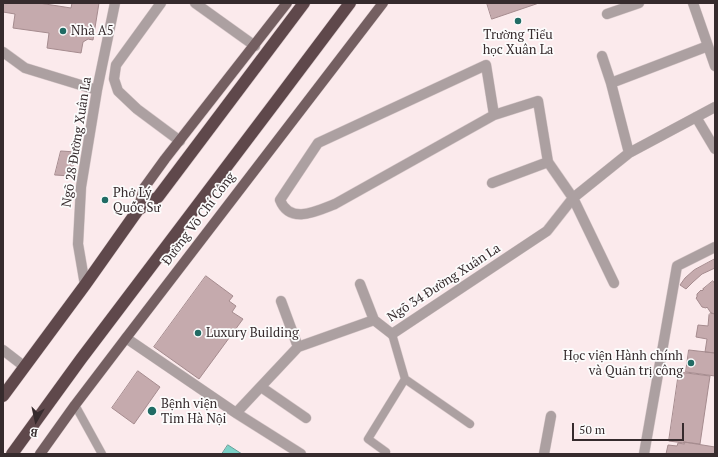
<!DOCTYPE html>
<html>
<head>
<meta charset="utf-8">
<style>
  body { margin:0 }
  #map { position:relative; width:718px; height:457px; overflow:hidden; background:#fbeaec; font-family:"PT Serif",serif }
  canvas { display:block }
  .frame { position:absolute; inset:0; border:4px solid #362b2d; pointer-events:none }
  .north { position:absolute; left:16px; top:401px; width:40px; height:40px; -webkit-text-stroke:3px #fcfcfc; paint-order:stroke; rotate:189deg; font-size:11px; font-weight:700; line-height:16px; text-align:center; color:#362b2d }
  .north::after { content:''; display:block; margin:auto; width:14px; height:18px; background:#362b2d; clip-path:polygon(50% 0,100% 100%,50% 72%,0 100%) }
  .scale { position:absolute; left:572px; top:423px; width:112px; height:18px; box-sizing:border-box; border:2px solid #362b2d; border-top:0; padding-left:5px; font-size:12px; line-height:14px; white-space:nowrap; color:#362b2d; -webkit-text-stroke:3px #fcfcfc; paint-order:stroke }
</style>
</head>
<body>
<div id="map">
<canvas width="718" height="457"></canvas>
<div class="frame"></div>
<div class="north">B</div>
<div class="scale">50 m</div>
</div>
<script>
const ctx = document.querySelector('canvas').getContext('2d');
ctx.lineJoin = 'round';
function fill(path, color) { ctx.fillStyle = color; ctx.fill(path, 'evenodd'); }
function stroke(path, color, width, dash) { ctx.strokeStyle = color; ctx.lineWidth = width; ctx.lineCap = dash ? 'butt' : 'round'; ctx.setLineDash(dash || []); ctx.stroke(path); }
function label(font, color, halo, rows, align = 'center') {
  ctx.font = font + ' "PT Serif",serif'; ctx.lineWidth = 3.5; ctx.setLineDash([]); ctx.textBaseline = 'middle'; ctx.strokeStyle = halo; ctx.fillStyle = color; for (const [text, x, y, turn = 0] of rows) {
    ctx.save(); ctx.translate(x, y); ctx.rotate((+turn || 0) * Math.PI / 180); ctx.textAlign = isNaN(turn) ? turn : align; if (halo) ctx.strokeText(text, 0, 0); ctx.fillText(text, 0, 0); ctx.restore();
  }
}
const water = new Path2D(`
  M 228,445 L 242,454 L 222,454 Z`);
fill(water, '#7cd2c8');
stroke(water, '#67a09a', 1);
const building = new Path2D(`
  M 3,3 L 39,3 L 71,8 L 72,3 L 99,3 L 93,40 L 88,39 L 83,42 L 81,53 L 47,48 L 49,33 L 13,28 L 15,14 L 3,12 Z
  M 487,3 L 539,3 L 492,19 Z
  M 61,151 L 76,152 L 71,176 L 55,175 Z
  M 715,259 L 715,268 L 702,274 L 693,282 L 686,289 L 680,285 L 685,278 L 694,270 Z
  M 206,276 L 233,296 L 229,301 L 236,306 L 232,312 L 243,319 L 199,379 L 154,347 Z
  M 713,281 L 715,284 L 715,314 L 711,313 L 707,307 L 706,308 L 702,307 L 696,298 L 697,297 L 697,294 L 701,290 L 702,291 L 704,289 L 703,289 Z
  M 711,313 L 715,314 L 715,353 L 705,352 L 707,339 L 696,337 L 698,325 L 708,326 L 709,315 Z
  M 689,350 L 715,353 L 715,376 L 686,372 Z
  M 138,371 L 160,387 L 134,424 L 112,408 Z
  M 679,372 L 710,376 L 700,444 L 684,442 L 684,443 L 669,441 Z
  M 684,442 L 715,447 L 715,454 L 666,454 L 668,445 L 677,446 L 678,443 L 684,444 Z`);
fill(building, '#c5aaad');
stroke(building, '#a58b8e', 1);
const lane = new Path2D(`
  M 405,379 L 470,424
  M 75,405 L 102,454
  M 386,452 L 368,439 L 405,379 L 392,334`);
const street = new Path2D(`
  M 161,3 L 116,65 L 114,79 L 118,91 L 137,109 L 180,141
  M 195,3 L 255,46
  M 693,3 L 715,66
  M 607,14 L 639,3
  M 3,52 L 25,68 L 97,90
  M 602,56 L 611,83 L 629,153
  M 611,83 L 708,46
  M 494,115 L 335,204 C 317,211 290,225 280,200 L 318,143 L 486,65 L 494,115 L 538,101 L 548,162 L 573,198 L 614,283
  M 696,117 L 715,149
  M 492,183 L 548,162
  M 360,284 L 374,320
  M 85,285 L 78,244 L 81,187 L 97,90 L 115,3
  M 281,301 L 298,347
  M 126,338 L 236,413 L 298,347 L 374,320 L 392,334 L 547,231 L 573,198 L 629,153 L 715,107
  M 3,350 L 25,367
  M 261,387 L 306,418
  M 236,413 L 301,454
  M 544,454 L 551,416
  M 644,454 L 677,266 L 715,247`);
const primary = new Path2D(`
  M 138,210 L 144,188 L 165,159 L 287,3
  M 40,454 L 75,405 L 126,338 L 383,3`);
const highway = new Path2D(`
  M 3,396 L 85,285 L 138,210 L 158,197 L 304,3
  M 12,454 L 81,359 L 277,100 L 350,3`);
stroke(lane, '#d8c8ca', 9);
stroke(street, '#d8c8ca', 11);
stroke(primary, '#d8c8ca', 11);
stroke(highway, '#d8c8ca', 13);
stroke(lane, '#aca0a1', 8);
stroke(street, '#aca0a1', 10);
stroke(primary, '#745f61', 10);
stroke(highway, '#5f484b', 12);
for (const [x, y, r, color] of [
  [518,21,4,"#216b64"],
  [63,31,4,"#216b64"],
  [105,200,4,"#216b64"],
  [198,333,4,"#216b64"],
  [691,363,4,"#216b64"],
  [152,411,5,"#216b64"]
]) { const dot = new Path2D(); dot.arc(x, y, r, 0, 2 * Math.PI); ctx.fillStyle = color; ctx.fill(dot); stroke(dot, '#fcfcfc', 1.5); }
label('13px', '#362b2d', '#fcfcfc', [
  ["Nhà A5",71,31],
  ["Trường Tiểu",518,35,"center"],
  ["học Xuân La",518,50,"center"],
  ["Phở Lý",113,193],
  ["Quốc Sư",113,208],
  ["Luxury Building",206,333],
  ["Học viện Hành chính",683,356,"right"],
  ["và Quản trị công",683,371,"right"],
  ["Bệnh viện",161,404],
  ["Tim Hà Nội",161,419]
], 'left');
label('13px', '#362b2d', '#fcfcfc', [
  ["Ngõ 28 Đường Xuân La",77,142,-81],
  ["Đường Võ Chí Công",199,219,-53],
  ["Ngõ 34 Đường Xuân La",444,283,-33]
]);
</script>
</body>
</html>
